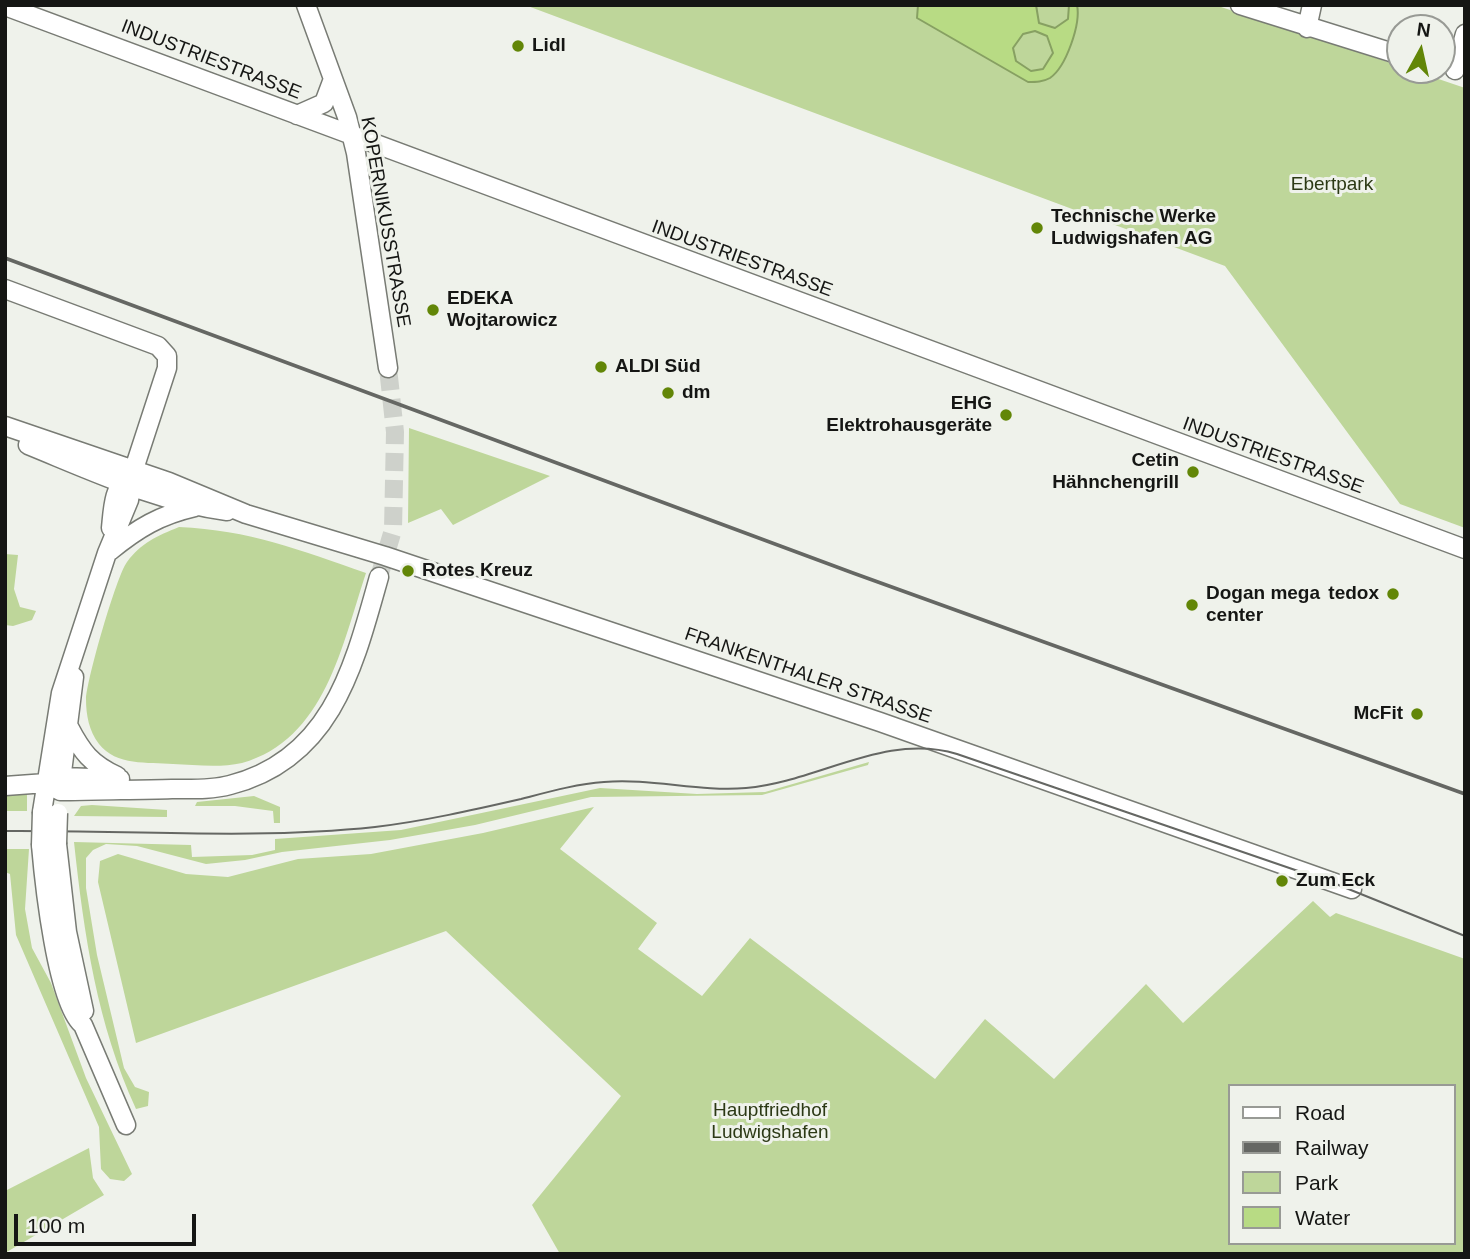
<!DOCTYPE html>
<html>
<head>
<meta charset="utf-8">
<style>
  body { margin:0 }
  #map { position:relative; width:1470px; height:1259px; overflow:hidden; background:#eff2eb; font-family:Helvetica,sans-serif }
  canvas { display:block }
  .frame { position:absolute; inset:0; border:7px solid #151614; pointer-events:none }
  .legend { position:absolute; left:1228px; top:1084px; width:228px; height:161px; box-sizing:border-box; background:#eff2eb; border:2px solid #989a95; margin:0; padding:9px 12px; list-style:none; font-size:21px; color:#151614 }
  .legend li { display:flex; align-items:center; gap:14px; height:35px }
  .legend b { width:35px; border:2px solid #989a95 }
  .north { position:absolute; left:1386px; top:14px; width:70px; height:70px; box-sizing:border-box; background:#eff2eb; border:2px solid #989a95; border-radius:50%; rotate:8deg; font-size:19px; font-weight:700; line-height:28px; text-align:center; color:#151614 }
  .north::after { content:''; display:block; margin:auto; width:24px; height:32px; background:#628607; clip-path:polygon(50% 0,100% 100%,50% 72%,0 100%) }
  .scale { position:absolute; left:14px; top:1214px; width:182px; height:32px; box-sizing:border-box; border:4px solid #151614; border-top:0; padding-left:9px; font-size:21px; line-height:24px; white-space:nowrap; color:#151614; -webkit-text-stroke:5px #eff2eb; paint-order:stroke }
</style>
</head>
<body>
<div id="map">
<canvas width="1470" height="1259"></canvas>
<div class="frame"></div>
<ul class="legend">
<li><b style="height:9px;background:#fff"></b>Road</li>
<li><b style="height:9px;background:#656763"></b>Railway</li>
<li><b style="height:19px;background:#bed69a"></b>Park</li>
<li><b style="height:19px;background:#b8db84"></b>Water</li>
</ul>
<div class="north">N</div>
<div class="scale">100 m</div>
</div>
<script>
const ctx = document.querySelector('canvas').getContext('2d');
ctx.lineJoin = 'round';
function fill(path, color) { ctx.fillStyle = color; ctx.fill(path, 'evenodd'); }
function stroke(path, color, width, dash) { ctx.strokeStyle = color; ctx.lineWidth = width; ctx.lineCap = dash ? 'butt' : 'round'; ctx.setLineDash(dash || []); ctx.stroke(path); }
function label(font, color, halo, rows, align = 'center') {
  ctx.font = font + ' Helvetica,sans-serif'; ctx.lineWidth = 6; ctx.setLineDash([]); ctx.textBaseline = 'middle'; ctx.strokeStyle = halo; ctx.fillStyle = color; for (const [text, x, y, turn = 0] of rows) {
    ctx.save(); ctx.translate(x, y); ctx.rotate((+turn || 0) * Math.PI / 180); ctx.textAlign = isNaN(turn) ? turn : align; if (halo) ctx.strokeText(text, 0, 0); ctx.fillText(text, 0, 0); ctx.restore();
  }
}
fill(new Path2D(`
  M 525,5 L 1215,5 L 1400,66 L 1400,70 L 1412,70 L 1465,88 L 1465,528 L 1400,504 L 1225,266 Z
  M 409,428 L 550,476 L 453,525 L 441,509 L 408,523 Z
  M 179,527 C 249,530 300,550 366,573 C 342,645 325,740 242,763 C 220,768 195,765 173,764 C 148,762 116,766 99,744 C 89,731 86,715 86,699 C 87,679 116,577 127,562 C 141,543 157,536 179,527 Z
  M 5,554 L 18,555 L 14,589 L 20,607 L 36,611 L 32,620 L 13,626 L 5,625 Z
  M 869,762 L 868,765 L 762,795 L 591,797 L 475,825 L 390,840 L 282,852 L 245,860 L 206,864 L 137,846 L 106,844 L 93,850 L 86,858 L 86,888 L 97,955 L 124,1068 L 135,1087 L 149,1092 L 148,1106 L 136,1109 C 97,1024 84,935 74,842 L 191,845 L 192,857 L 252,855 L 275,850 L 275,839 L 401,830 L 600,788 L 697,794 L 765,792 Z
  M 27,779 L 27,811 L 5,811 L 5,781 Z
  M 254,796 L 280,807 L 280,823 L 274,823 L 273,811 L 235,806 L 195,806 L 197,802 Z
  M 92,805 L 167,810 L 167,817 L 74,816 L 81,806 Z
  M 594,807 L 560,849 L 657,923 L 638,949 L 702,996 L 750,938 L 935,1079 L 985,1019 L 1054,1079 L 1146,984 L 1183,1023 L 1313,901 L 1330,917 L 1336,913 L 1465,959 L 1465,1254 L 560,1254 L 532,1205 L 621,1096 L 446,931 L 136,1043 L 98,882 L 100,861 L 118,854 L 186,874 L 228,877 L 298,859 L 371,854 L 483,833 ZM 1230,1086 L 1454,1086 L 1454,1243 L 1230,1243 Z
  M 5,849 L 29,849 L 25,909 L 32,948 L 51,983 L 86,1078 L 132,1174 L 124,1181 L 110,1179 L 101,1169 L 99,1127 L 16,935 L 10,874 L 5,872 Z
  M 89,1148 L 93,1178 L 104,1195 L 5,1253 L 5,1191 Z`), '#bed69a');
const water = new Path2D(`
  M 918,5 L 1036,5 L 1039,23 L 1055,28 L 1068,19 L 1069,5 L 1077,5 C 1081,24 1066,67 1050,78 C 1043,82 1036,82 1028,82 L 917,18 ZM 1035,31 L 1047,36 L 1053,53 L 1043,69 L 1031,71 L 1016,61 L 1013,48 L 1023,34 Z`);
fill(water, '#b8db84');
stroke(water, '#87a062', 2);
stroke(new Path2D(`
  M 379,577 L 393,530 L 395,432 L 388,368`), '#ced1cb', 18, [18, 9]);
const minor = new Path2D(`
  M 306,5 L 347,117 L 356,153 L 388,368
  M 1240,5 L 1400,55
  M 5,6 L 1465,549
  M 1307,28 L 1312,5
  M 1455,70 L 1465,34
  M 297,115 L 324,103 L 333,79
  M 5,289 L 158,346 L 167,356 L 167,368 L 134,469 L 129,500 L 107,553 L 61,693 L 42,812
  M 5,426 L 169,482 L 246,514 L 385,556 L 880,722 L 1352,889
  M 28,445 C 92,471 158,502 227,511
  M 111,528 C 113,509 113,488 129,474
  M 110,551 C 138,528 160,515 195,507
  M 69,727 C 82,752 91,764 117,776
  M 46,783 L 60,791 L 70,791 C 104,790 138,790 172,789 C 191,789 212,790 230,785 C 332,759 354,666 379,577
  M 5,786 L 46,783 L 62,777 L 120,779
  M 60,788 L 74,677
  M 57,844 L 67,932 L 84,1011
  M 41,845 C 44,880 57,1006 83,1025 L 126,1125`);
stroke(minor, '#787b74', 21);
stroke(minor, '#fff', 18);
stroke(new Path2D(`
  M 5,831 C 128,830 253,840 375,827 C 425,821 473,810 521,799 C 548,792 576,784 604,782 C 651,778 699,792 746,788 C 818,782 885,732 957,754 L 1336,884 L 1465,936`), '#656763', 2);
stroke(new Path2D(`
  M 5,258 L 853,573 L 1465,794`), '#656763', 3.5);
const minorBridge = new Path2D(`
  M 57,844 L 58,813
  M 41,845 L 42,812`);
stroke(minorBridge, '#787b74', 21, []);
stroke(minorBridge, '#fff', 18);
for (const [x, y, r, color] of [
  [518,46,7,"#628607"],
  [1037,228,7,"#628607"],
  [433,310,7,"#628607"],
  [601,367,7,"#628607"],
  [668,393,7,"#628607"],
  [1006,415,7,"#628607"],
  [1193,472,7,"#628607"],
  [408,571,7,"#628607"],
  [1393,594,7,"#628607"],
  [1192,605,7,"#628607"],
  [1417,714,7,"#628607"],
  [1282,881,7,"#628607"]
]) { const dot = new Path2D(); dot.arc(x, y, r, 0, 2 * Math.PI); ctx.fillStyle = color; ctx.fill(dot); stroke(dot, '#eff2eb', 2.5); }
label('bold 19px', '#151614', '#eff2eb', [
  ["Lidl",532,46],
  ["Technische Werke",1051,217],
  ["Ludwigshafen AG",1051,239],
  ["EDEKA",447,299],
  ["Wojtarowicz",447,321],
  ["ALDI Süd",615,367],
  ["dm",682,393],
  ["EHG",992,404,"right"],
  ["Elektrohausgeräte",992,426,"right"],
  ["Cetin",1179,461,"right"],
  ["Hähnchengrill",1179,483,"right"],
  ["Rotes Kreuz",422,571],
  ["Dogan mega",1206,594],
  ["center",1206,616],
  ["tedox",1379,594,"right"],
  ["McFit",1403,714,"right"],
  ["Zum Eck",1296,881]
], 'left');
label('19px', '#151614', '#eff2eb', [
  ["INDUSTRIESTRASSE",211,60,21],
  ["KOPERNIKUSSTRASSE",385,222,80],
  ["INDUSTRIESTRASSE",742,259,20],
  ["INDUSTRIESTRASSE",1273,456,20],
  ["FRANKENTHALER STRASSE",808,676,19]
]);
label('19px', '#2c3915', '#eff2eb', [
  ["Ebertpark",1332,185],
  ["Hauptfriedhof",770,1111],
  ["Ludwigshafen",770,1133]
]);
</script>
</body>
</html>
